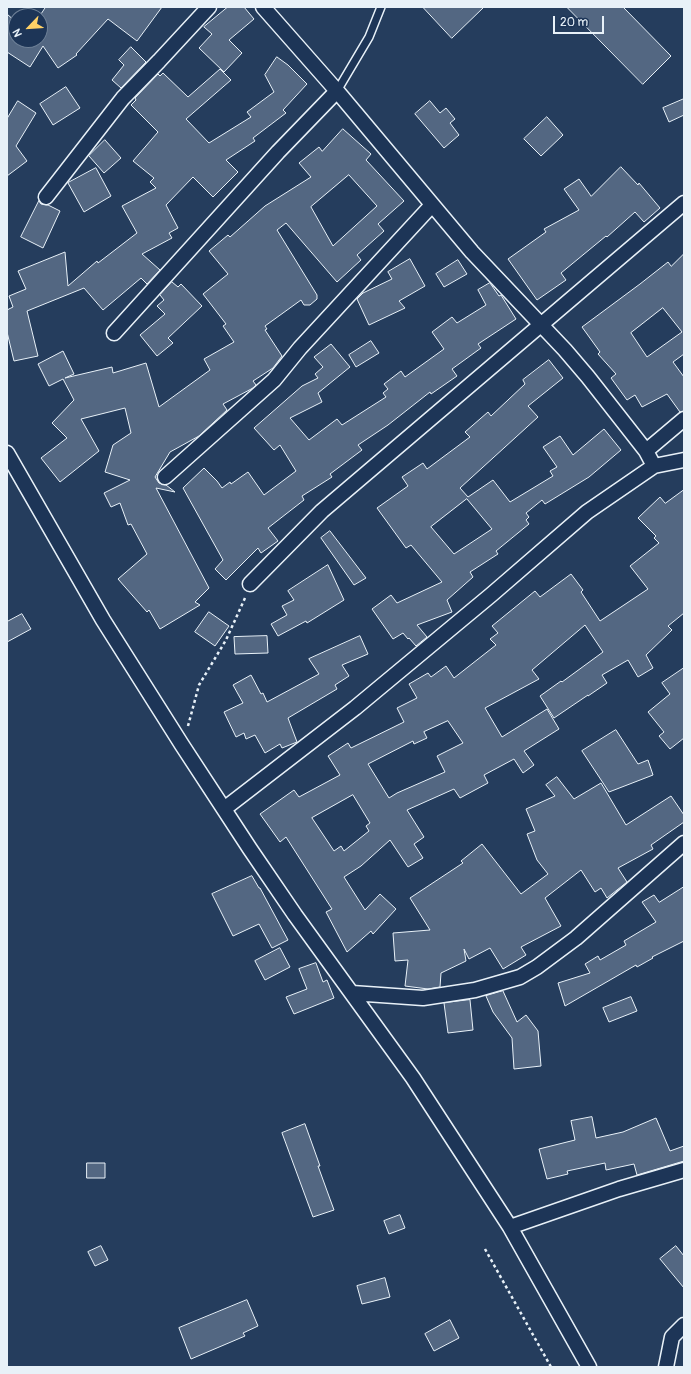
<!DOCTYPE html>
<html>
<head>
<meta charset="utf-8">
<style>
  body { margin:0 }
  #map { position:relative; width:691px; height:1374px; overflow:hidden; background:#253d5d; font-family:Pangolin,sans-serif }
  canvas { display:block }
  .frame { position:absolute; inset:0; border:8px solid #e8f1f8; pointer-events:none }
  .north { position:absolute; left:8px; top:8px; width:40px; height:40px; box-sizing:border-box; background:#1d3557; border:1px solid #6e8097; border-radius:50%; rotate:245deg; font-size:11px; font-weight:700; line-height:16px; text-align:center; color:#e8f1f8 }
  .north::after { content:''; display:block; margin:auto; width:14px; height:18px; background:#ffd166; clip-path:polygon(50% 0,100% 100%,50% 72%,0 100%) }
  .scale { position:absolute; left:553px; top:16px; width:51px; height:18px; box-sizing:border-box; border:2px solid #e8f1f8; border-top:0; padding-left:5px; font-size:12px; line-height:14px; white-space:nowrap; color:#e8f1f8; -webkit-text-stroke:3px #1d3557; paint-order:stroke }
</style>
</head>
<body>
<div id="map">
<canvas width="691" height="1374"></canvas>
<div class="frame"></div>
<div class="north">N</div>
<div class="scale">20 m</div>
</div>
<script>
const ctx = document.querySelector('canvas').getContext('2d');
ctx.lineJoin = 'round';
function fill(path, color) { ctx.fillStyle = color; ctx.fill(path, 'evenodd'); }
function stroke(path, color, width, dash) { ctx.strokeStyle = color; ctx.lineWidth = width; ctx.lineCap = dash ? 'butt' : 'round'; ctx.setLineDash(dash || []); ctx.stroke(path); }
const building = new Path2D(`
  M 46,7 L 162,7 L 137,41 L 108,19 L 76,54 L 77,55 L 58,68 L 43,46 L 30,67 L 7,52 L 7,14 L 16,22 L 16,40 L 39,40 L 40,41 L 40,16 Z
  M 228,7 L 244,7 L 254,19 L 229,40 L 242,53 L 224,72 L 199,48 L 212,34 L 204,27 Z
  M 423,7 L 484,7 L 452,38 Z
  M 567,7 L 623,7 L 671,56 L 643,84 Z
  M 131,47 L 146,62 L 121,88 L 112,80 L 124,65 L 119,60 Z
  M 277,57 L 288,65 L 307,84 L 283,110 L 286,113 L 253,138 L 255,141 L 226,160 L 238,172 L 213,197 L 193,177 L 166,205 L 178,228 L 169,233 L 172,238 L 142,254 L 160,270 L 147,284 L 141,278 L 103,310 L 84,288 L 27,311 L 38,356 L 14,361 L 7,332 L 7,310 L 13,307 L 9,296 L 26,289 L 18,271 L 65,252 L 68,286 L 97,261 L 98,263 L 137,233 L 122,206 L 156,188 L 150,182 L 154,178 L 133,161 L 158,132 L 131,105 L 136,100 L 135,98 L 158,74 L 160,76 L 163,73 L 188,97 L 220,69 L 231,80 L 186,119 L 209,143 L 251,117 L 247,112 L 274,92 L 265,75 Z
  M 66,87 L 80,108 L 53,125 L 40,104 Z
  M 684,99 L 684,115 L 669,122 L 663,108 Z
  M 18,101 L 36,113 L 16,146 L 27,161 L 7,176 L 7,119 Z
  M 430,101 L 440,113 L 446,108 L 455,119 L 450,123 L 459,135 L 444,148 L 415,114 Z
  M 547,117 L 563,135 L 541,156 L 524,139 Z
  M 343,129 L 371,154 L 366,160 L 404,201 L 378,224 L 384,231 L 357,255 L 361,260 L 337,282 L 286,223 L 277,230 L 317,295 L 317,299 L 310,305 L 304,305 L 301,300 L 265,326 L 267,329 L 265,330 L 282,356 L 273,368 L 253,381 L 256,385 L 253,388 L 223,404 L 227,410 L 199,436 L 170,452 L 155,477 L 159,483 L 166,485 L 175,492 L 156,488 L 209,588 L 195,602 L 200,605 L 160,629 L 149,610 L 147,612 L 118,579 L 147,554 L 131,524 L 128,525 L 120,503 L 111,507 L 104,493 L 130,480 L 105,472 L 113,445 L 131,433 L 125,408 L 81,419 L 99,451 L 60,482 L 41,458 L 67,438 L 52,423 L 74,400 L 63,379 L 49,386 L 38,364 L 63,351 L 74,374 L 65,378 L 112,367 L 113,373 L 146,363 L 159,407 L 210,370 L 204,359 L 234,342 L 223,326 L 226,324 L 203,294 L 228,274 L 209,251 L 228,235 L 230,237 L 265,206 L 311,177 L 299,163 L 319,147 L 322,151 ZM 349,175 L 377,206 L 333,246 L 311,207 Z
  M 105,140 L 121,158 L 104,173 L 89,156 Z
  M 621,167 L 638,185 L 639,183 L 660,208 L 644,222 L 635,212 L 607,237 L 606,236 L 561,273 L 566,280 L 537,300 L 508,259 L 546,232 L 544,229 L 579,210 L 564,189 L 579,179 L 591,196 Z
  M 96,168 L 111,196 L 84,212 L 68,183 Z
  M 39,201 L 41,204 L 48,205 L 60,211 L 43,248 L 21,237 Z
  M 684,254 L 684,354 L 673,362 L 684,377 L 684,411 L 680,412 L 667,394 L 642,407 L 635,395 L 627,400 L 611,378 L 616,374 L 598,354 L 600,352 L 582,327 L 640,284 L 668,262 L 671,266 ZM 663,308 L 682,332 L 647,357 L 631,333 Z
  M 410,259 L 425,286 L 399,301 L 405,308 L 369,325 L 357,299 L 363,293 L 392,279 L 388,272 Z
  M 458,260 L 467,274 L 444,287 L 436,274 Z
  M 172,282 L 178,287 L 181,284 L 202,306 L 168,338 L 173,343 L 157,356 L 140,335 L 165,314 L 157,306 L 164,300 L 160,295 Z
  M 490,283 L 499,296 L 501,295 L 516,319 L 478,344 L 481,348 L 452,369 L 457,376 L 431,394 L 430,392 L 388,425 L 358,445 L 362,450 L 330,474 L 332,477 L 302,496 L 304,500 L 268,528 L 278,541 L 261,553 L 258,548 L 226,580 L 215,569 L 223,560 L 183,488 L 204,468 L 217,481 L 222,488 L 230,482 L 231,484 L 248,472 L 264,495 L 296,471 L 280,445 L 274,450 L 254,428 L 302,386 L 318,378 L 315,374 L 323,367 L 314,357 L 331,344 L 350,367 L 318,393 L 322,402 L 290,418 L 309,440 L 337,419 L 342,425 L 386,397 L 383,393 L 388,389 L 384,384 L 401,371 L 405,377 L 444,349 L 432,332 L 452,317 L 457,323 L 486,305 L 478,290 Z
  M 371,341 L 379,353 L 356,367 L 349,355 Z
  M 549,360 L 563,378 L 528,406 L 538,417 L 460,488 L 468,497 L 493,480 L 510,502 L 553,476 L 550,471 L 557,467 L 543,447 L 560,436 L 573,455 L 604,429 L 621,450 L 589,477 L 545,504 L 542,500 L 526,513 L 529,517 L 526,520 L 529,524 L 496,551 L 498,554 L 470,572 L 473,577 L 447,600 L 452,612 L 417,625 L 427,637 L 416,646 L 409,638 L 408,639 L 403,633 L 393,639 L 372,609 L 391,595 L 397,603 L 442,582 L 411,545 L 406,548 L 377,508 L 408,486 L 402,477 L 423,463 L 427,469 L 470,437 L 465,432 L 488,412 L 491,416 L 525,384 L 523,380 ZM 467,499 L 492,529 L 454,554 L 431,527 Z
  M 684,490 L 684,613 L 668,626 L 672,630 L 646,655 L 653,668 L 638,677 L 628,660 L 602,675 L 607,683 L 588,696 L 588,695 L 554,718 L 540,696 L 561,681 L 562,682 L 603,652 L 585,625 L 532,670 L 539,679 L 485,708 L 502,737 L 547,709 L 559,729 L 524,751 L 534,765 L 523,773 L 514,759 L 484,775 L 488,783 L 460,798 L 454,789 L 407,810 L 424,837 L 414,844 L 423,858 L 408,867 L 390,840 L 361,866 L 344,877 L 365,910 L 380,894 L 396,909 L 373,934 L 371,931 L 347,952 L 326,912 L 332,909 L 286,837 L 280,842 L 260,814 L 294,790 L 299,797 L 340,775 L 328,756 L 348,743 L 351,748 L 404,722 L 397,708 L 417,698 L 409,684 L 428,673 L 431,677 L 446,666 L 454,678 L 496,645 L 490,639 L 498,633 L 492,626 L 535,591 L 540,597 L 571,574 L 583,590 L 581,592 L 600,621 L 648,589 L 630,566 L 659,543 L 654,538 L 656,536 L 638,518 L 660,497 L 665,503 ZM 448,721 L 463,743 L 437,756 L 445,772 L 397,793 L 389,798 L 368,764 L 413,741 L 414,744 L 427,738 L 424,732 ZM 353,795 L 370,823 L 366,826 L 369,831 L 344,851 L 341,846 L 334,851 L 312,818 Z
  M 330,531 L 366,578 L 354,585 L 321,538 Z
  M 328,565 L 344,600 L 307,623 L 306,621 L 278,636 L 271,624 L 287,615 L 282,606 L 294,600 L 288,591 Z
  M 209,612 L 229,626 L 215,646 L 195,632 Z
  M 22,614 L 31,629 L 7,642 L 7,622 Z
  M 267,636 L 268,653 L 235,654 L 234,637 Z
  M 360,636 L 368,654 L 342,665 L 349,676 L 335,685 L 337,689 L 288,718 L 297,742 L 282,748 L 280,744 L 265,753 L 255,735 L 246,739 L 244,733 L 236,737 L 224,712 L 243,703 L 233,685 L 251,675 L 261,694 L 263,693 L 267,702 L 319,674 L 309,659 Z
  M 684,668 L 684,738 L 670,749 L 659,736 L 664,732 L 648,712 L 670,694 L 662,683 Z
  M 616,730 L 638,764 L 648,760 L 653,775 L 609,792 L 582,751 Z
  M 557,777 L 574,799 L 601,783 L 626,825 L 671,796 L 684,815 L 684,822 L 651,845 L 653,849 L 618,868 L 627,882 L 607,898 L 601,888 L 595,892 L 581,870 L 545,898 L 561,926 L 521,947 L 526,955 L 503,969 L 490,948 L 469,959 L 464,949 L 466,961 L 441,973 L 440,987 L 428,989 L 405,986 L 408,960 L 395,961 L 393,933 L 430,930 L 410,898 L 463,863 L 461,861 L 482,844 L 521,894 L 548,874 L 537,860 L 527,834 L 535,831 L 526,809 L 555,796 L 546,785 Z
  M 252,876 L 259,888 L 260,888 L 288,940 L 272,948 L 259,924 L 233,936 L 212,894 Z
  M 684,887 L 684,941 L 652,957 L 653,958 L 637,967 L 636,965 L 565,1006 L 558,983 L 590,973 L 585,964 L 598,956 L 600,960 L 626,945 L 624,941 L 656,922 L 642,902 L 654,895 L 659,902 Z
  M 280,948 L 290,967 L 265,980 L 255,961 Z
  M 316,963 L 323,982 L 327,980 L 334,998 L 294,1014 L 286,997 L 307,989 L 299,969 Z
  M 503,991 L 517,1022 L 526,1015 L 538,1031 L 541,1066 L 514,1069 L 512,1038 L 493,1012 L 486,996 Z
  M 631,997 L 637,1011 L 609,1022 L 603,1008 Z
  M 470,1000 L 473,1030 L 448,1033 L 444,1003 Z
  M 592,1117 L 596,1138 L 623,1132 L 656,1118 L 670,1151 L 684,1146 L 684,1161 L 637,1175 L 634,1164 L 606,1170 L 605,1163 L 567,1171 L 568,1174 L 547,1179 L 539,1149 L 575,1140 L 571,1121 Z
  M 305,1124 L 320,1166 L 318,1166 L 334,1210 L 313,1217 L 282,1133 Z
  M 87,1163 L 105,1163 L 105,1178 L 87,1178 Z
  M 400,1215 L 405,1228 L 389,1234 L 384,1221 Z
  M 101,1246 L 108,1260 L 95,1266 L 88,1252 Z
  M 676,1246 L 684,1256 L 684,1288 L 660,1259 Z
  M 385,1278 L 390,1297 L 362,1304 L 357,1286 Z
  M 247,1300 L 258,1326 L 243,1333 L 245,1336 L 191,1359 L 179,1328 Z
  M 450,1320 L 459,1338 L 434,1351 L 425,1334 Z`);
fill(building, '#536782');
stroke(building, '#e8f1f8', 1);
const service = new Path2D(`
  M 337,91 L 369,37 L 381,7`);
const minor = new Path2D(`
  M 263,7 L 337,91 L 472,252 L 565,350 L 588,377 L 646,451 L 654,466
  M 46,197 L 123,98 L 159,61 L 209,7
  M 114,333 L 278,152 L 337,91
  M 646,451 L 684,419
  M 7,453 L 103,620 L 182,745 L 250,849 L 295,915 L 413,1078 L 510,1227 L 589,1367
  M 165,477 L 274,380 L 300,348 L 432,205
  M 250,584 L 322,511 L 684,203
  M 224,809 L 355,708 L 491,595 L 587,512 L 654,466 L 684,460
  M 352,993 L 423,998 L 475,990 L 520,977 L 537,967 L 576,938 L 684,843
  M 510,1227 L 619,1189 L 684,1170
  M 666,1367 L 672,1337 L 684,1325`);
stroke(service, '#e8f1f8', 10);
stroke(minor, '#e8f1f8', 17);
stroke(new Path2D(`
  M 188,726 L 199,685 L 226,640 L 245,598
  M 485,1249 L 551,1367`), '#e8f1f8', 2.5, [3, 3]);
stroke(service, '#1d3557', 7);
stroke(minor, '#1d3557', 14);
</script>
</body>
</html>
